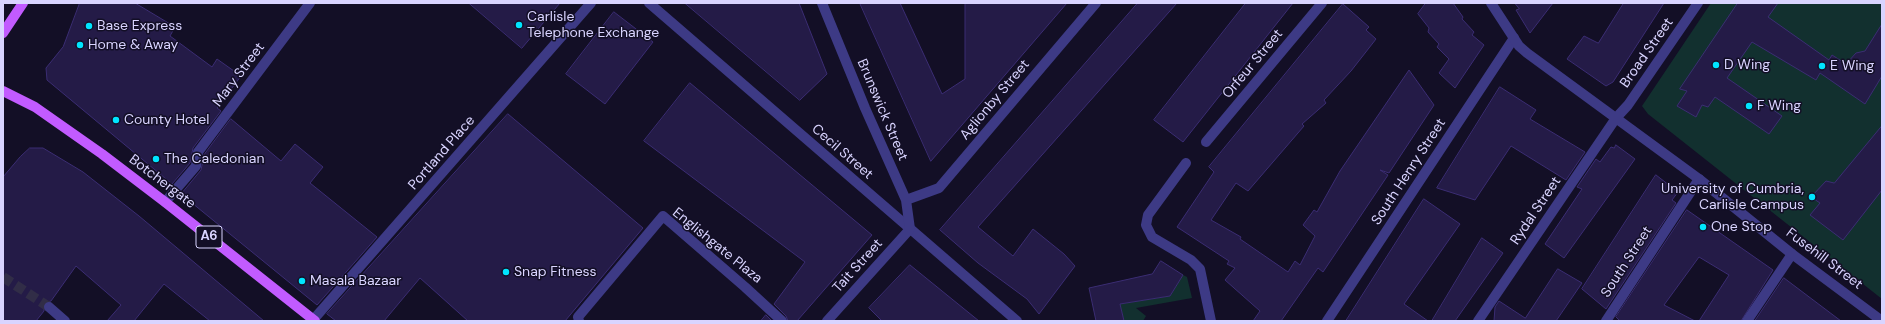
<!DOCTYPE html>
<html>
<head>
<meta charset="utf-8">
<style>
  body { margin:0 }
  #map { position:relative; width:1885px; height:324px; overflow:hidden; background:#130f26; font-family:"DM Sans",sans-serif }
  canvas { display:block }
  .frame { position:absolute; inset:0; border:4px solid #d9d4ff; pointer-events:none }
</style>
</head>
<body>
<div id="map">
<canvas width="1885" height="324"></canvas>
<div class="frame"></div>
</div>
<script>
const ctx = document.querySelector('canvas').getContext('2d');
ctx.lineJoin = 'round';
function fill(path, color) { ctx.fillStyle = color; ctx.fill(path, 'evenodd'); }
function stroke(path, color, width, dash) { ctx.strokeStyle = color; ctx.lineWidth = width; ctx.lineCap = dash ? 'butt' : 'round'; ctx.setLineDash(dash || []); ctx.stroke(path); }
function label(font, color, halo, rows, align = 'center') {
  ctx.font = font + ' "DM Sans",sans-serif'; ctx.lineWidth = 3; ctx.setLineDash([]); ctx.textBaseline = 'middle'; ctx.strokeStyle = halo; ctx.fillStyle = color; for (const [text, x, y, turn = 0] of rows) {
    ctx.save(); ctx.translate(x, y); ctx.rotate((+turn || 0) * Math.PI / 180); ctx.textAlign = isNaN(turn) ? turn : align; if (halo) ctx.strokeText(text, 0, 0); ctx.fillText(text, 0, 0); ctx.restore();
  }
}
fill(new Path2D(`
  M 1711,3 L 1882,3 L 1882,299 L 1648,114 L 1642,106 Z
  M 1183,275 L 1187,277 L 1192,298 L 1136,308 L 1146,316 L 1143,321 L 1124,321 L 1120,304 L 1170,296 Z`), '#12302f');
const building = new Path2D(`
  M 80,3 L 135,3 L 175,27 L 170,36 L 212,67 L 217,59 L 241,76 L 217,108 L 221,111 L 193,148 L 190,163 L 172,184 L 47,80 L 46,68 L 63,47 Z
  M 469,3 L 560,3 L 522,48 Z
  M 685,3 L 799,3 L 827,74 L 800,100 Z
  M 860,3 L 900,3 L 942,94 L 965,79 L 965,3 L 1067,3 L 931,161 Z
  M 1138,3 L 1177,3 L 978,227 L 1013,256 L 1033,229 L 1064,254 L 1075,266 L 1039,314 L 1027,299 L 978,263 L 940,230 Z
  M 1246,3 L 1293,3 L 1183,142 L 1154,120 Z
  M 1426,3 L 1453,3 L 1463,17 L 1462,19 L 1474,32 L 1472,35 L 1484,45 L 1455,88 L 1439,73 L 1449,59 L 1437,47 L 1439,44 L 1428,32 L 1429,28 L 1418,14 Z
  M 1515,3 L 1553,3 L 1530,33 L 1516,10 L 1519,9 Z
  M 1624,3 L 1664,3 L 1613,82 L 1606,86 L 1567,59 L 1584,36 L 1598,43 Z
  M 1738,3 L 1778,3 L 1768,17 L 1829,60 L 1832,55 L 1846,64 L 1856,53 L 1865,51 L 1882,24 L 1882,76 L 1865,104 L 1820,73 L 1816,80 L 1752,42 L 1727,78 L 1782,116 L 1769,134 L 1715,97 L 1708,107 L 1702,105 L 1696,117 L 1677,106 L 1687,91 L 1680,89 Z
  M 1343,4 L 1369,27 L 1366,30 L 1376,39 L 1351,71 L 1324,100 L 1326,103 L 1302,124 L 1304,126 L 1248,191 L 1236,183 L 1211,220 L 1241,237 L 1240,239 L 1288,272 L 1295,261 L 1300,265 L 1315,236 L 1303,225 L 1314,210 L 1317,212 L 1340,171 L 1409,70 L 1434,105 L 1389,173 L 1380,170 L 1388,175 L 1323,272 L 1318,268 L 1281,321 L 1253,321 L 1260,311 L 1225,280 L 1235,268 L 1227,264 L 1229,261 L 1177,227 L 1214,172 L 1209,167 Z
  M 614,12 L 653,42 L 605,104 L 566,74 Z
  M 690,83 L 872,235 L 797,321 L 788,321 L 786,316 L 774,304 L 805,262 L 644,141 Z
  M 1500,87 L 1536,110 L 1530,119 L 1585,152 L 1566,180 L 1511,146 L 1475,200 L 1437,188 Z
  M 508,114 L 643,228 L 565,321 L 468,321 L 420,278 L 384,321 L 336,321 L 327,314 Z
  M 231,119 L 281,161 L 295,144 L 323,167 L 310,183 L 377,237 L 317,305 L 181,194 L 201,170 L 204,155 Z
  M 1882,126 L 1882,190 L 1843,240 L 1810,215 L 1820,203 L 1811,197 L 1826,181 L 1834,183 Z
  M 1616,145 L 1635,159 L 1564,258 L 1545,244 L 1582,189 L 1577,187 L 1596,159 L 1600,162 L 1611,147 L 1614,148 Z
  M 30,148 L 43,148 L 83,172 L 139,216 L 264,321 L 210,321 L 164,284 L 134,321 L 107,321 L 121,305 L 76,266 L 51,301 L 44,303 L 44,311 L 36,321 L 3,321 L 3,177 L 20,157 Z
  M 1656,175 L 1678,192 L 1672,200 L 1676,203 L 1606,309 L 1582,289 Z
  M 1424,199 L 1460,224 L 1404,304 L 1428,321 L 1346,321 Z
  M 1687,210 L 1773,270 L 1741,321 L 1699,321 L 1729,275 L 1699,257 L 1664,305 L 1695,321 L 1620,321 L 1616,317 Z
  M 1482,238 L 1503,253 L 1455,321 L 1432,321 Z
  M 1161,261 L 1183,275 L 1170,296 L 1120,304 L 1124,321 L 1096,321 L 1089,288 L 1152,274 Z
  M 910,265 L 979,321 L 882,321 L 869,308 Z
  M 1558,269 L 1582,283 L 1556,321 L 1494,321 L 1495,307 L 1499,301 L 1525,318 Z
  M 1784,278 L 1841,321 L 1755,321 Z
  M 766,315 L 772,321 L 761,321 Z`);
fill(building, '#241b47');
stroke(building, '#3b2d73', 1);
stroke(new Path2D(`
  M 3,277 L 49,307`), '#312d47', 10, [10, 5]);
stroke(new Path2D(`
  M 579,321 L 578,317 L 663,216 L 745,287 L 782,321`), '#3d3a85', 10);
stroke(new Path2D(`
  M 649,3 L 1017,321
  M 1206,142 L 1322,3
  M 1186,163 L 1148,215 L 1146,225 L 1152,237 L 1191,260 L 1200,269 L 1211,321
  M 165,202 L 196,166 L 198,152 L 310,3
  M 49,307 L 65,321
  M 313,320 L 591,3
  M 1327,321 L 1514,38
  M 1606,321 L 1699,179
  M 1747,321 L 1792,254`), '#3d3a85', 10);
stroke(new Path2D(`
  M 822,3 L 865,108 L 906,200 L 910,229 L 827,321
  M 1491,3 L 1519,46 L 1527,53 L 1699,179 L 1792,254 L 1882,321
  M 906,200 L 939,188 L 1096,3
  M 1478,321 L 1616,118 L 1628,105 L 1698,3`), '#3d3a85', 10);
stroke(new Path2D(`
  M 3,33 L 23,3
  M 3,91 L 35,107 L 102,154 L 165,202 L 315,321`), '#c25bff', 10);
for (const [x, y, r, color] of [
  [519,25,4,"#00e5ff"],
  [89,26,4,"#00e5ff"],
  [80,45,4,"#00e5ff"],
  [1716,65,4,"#00e5ff"],
  [1822,66,4,"#00e5ff"],
  [1749,106,4,"#00e5ff"],
  [116,120,4,"#00e5ff"],
  [156,159,4,"#00e5ff"],
  [1812,197,4,"#00e5ff"],
  [1703,227,4,"#00e5ff"],
  [506,272,4,"#00e5ff"],
  [302,281,4,"#00e5ff"]
]) { const dot = new Path2D(); dot.arc(x, y, r, 0, 2 * Math.PI); ctx.fillStyle = color; ctx.fill(dot); stroke(dot, '#130f26', 1.5); }
for (const [x, y, w] of [
  [209,237,26]
]) { const box = new Path2D(); box.roundRect(x - w / 2, y - 11, w, 22, 3); ctx.fillStyle = '#130f26'; ctx.fill(box); stroke(box, '#d9d4ff', 1); }
label('bold 13px', '#d9d4ff', null, [
  ["A6",209,237]
]);
label('14px', '#d9d4ff', '#130f26', [
  ["Carlisle",527,17],
  ["Telephone Exchange",527,33],
  ["Base Express",97,26],
  ["Home & Away",88,45],
  ["D Wing",1724,65],
  ["E Wing",1830,66],
  ["F Wing",1757,106],
  ["County Hotel",124,120],
  ["The Caledonian",164,159],
  ["University of Cumbria,",1804,189,"right"],
  ["Carlisle Campus",1804,205,"right"],
  ["One Stop",1711,227],
  ["Snap Fitness",514,272],
  ["Masala Bazaar",310,281]
], 'left');
label('14px', '#d9d4ff', '#130f26', [
  ["Broad Street",1647,53,-55],
  ["Orfeur Street",1253,64,-50],
  ["Mary Street",239,75,-53],
  ["Aglionby Street",995,100,-50],
  ["Brunswick Street",882,110,67],
  ["Cecil Street",842,152,41],
  ["Portland Place",442,153,-49],
  ["South Henry Street",1409,172,-57],
  ["Botchergate",162,182,37],
  ["Rydal Street",1536,211,-56],
  ["Englishgate Plaza",717,246,39],
  ["Fusehill Street",1824,259,37],
  ["South Street",1627,262,-57],
  ["Tait Street",858,266,-48]
]);
</script>
</body>
</html>
